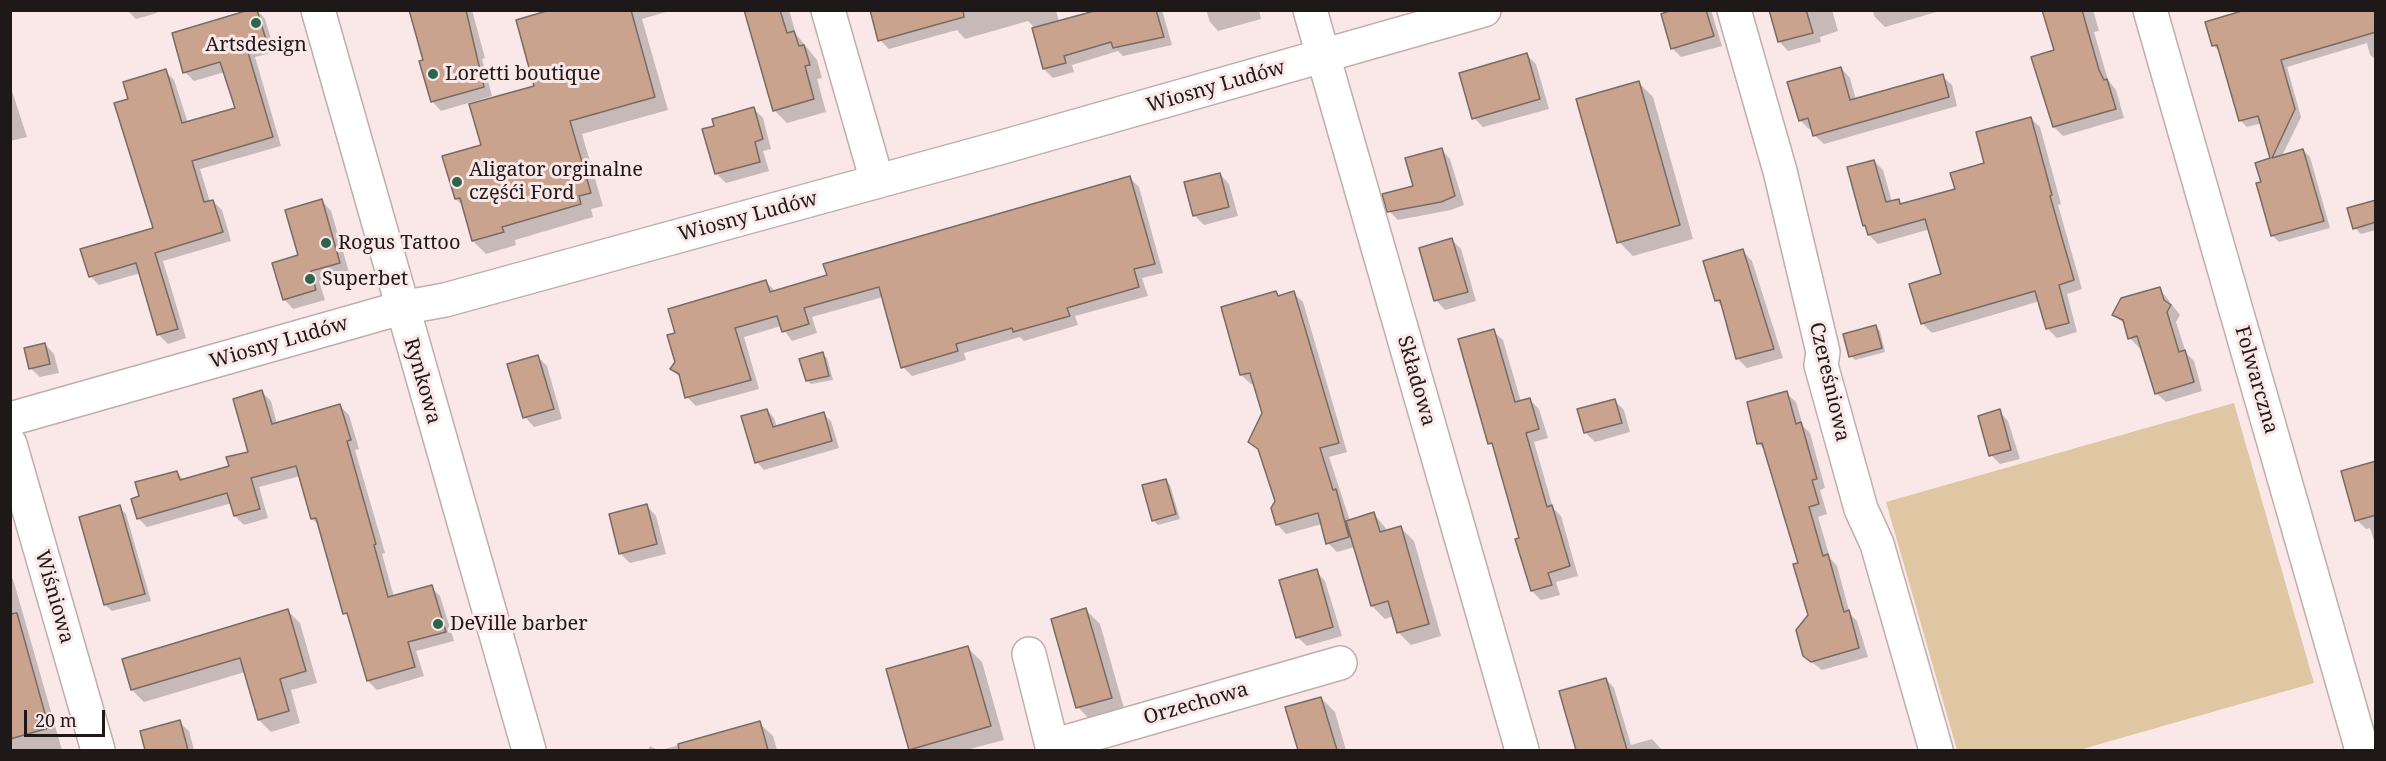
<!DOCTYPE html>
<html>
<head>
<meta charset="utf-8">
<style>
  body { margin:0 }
  #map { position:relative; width:2386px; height:761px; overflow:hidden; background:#f9e8e7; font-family:"Noto Serif",serif }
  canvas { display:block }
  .frame { position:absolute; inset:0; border:12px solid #1e1818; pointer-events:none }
  .scale { position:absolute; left:24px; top:710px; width:81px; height:27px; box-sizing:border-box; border:3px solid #1e1818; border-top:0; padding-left:8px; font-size:18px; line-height:21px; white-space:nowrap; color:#1e1818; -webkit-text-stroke:4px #f9e8e7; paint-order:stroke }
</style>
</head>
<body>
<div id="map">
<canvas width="2386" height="761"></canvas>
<div class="frame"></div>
<div class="scale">20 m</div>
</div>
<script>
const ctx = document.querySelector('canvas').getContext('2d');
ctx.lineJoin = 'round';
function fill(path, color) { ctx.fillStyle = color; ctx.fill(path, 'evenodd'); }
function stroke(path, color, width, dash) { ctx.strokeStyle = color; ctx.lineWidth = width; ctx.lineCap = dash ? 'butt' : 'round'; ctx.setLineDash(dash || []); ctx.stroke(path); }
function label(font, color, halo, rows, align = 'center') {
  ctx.font = font + ' "Noto Serif",serif'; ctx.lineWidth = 6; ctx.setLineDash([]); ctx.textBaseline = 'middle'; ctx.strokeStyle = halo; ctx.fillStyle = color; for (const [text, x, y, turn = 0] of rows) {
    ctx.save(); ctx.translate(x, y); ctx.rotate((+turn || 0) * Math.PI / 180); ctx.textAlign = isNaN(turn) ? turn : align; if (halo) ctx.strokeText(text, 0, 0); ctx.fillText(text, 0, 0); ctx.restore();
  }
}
fill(new Path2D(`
  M 2234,403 L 2314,683 L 2079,750 L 1957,750 L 1886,502 Z`), '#dfc7a4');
fill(new Path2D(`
  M 127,10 L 156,10 L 157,13 L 136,19 Z
  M 257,10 L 265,19 L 275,52 L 255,57 L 281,146 L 200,169 L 210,202 L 213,201 L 222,210 L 231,241 L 163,261 L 186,338 L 168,344 L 159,335 L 141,273 L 99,285 L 90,276 L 155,229 L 130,100 L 165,71 L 174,80 L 188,123 L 237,109 L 225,72 L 194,81 L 185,72 Z
  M 410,10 L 472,10 L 485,58 L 482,59 L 492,96 L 441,111 L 432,101 L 425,61 Z
  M 555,10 L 673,10 L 642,19 L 668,110 L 582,134 L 603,206 L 591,209 L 593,217 L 515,240 L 516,245 L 486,254 L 473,241 L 463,206 L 456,199 L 483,146 L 536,87 Z
  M 745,10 L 789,10 L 796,34 L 817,60 L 822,78 L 817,79 L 826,112 L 787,123 L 774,110 Z
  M 872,10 L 1056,10 L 1059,22 L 1104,10 L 1162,10 L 1172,45 L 1123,56 L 1118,51 L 1072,65 L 1074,72 L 1053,78 L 1044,69 L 1033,26 L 1028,21 L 965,39 L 957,30 L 889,49 L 880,40 Z
  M 1206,10 L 1259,10 L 1261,19 L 1218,31 L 1210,22 Z
  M 1678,10 L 1711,10 L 1722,46 L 1681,57 L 1672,48 Z
  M 1770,10 L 1832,10 L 1838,31 L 1820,37 L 1821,42 L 1788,51 L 1779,41 Z
  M 1873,10 L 1943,10 L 1885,27 L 1874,16 Z
  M 2050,10 L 2093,10 L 2099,31 L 2094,32 L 2108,80 L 2116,90 L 2124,118 L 2063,136 L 2054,127 L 2033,58 L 2056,51 Z
  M 2376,10 L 2376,60 L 2370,55 L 2367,43 L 2287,67 L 2301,117 L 2282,156 L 2303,150 L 2310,157 L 2330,228 L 2279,242 L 2272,235 L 2272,159 L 2262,123 L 2247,127 L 2240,120 L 2220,52 L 2213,45 Z
  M 1526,54 L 1536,64 L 1549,109 L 1483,127 L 1474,118 Z
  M 1841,68 L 1850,78 L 1856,100 L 1942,76 L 1952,85 L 1957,106 L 1824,144 L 1814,135 L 1813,129 L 1809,129 L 1800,120 Z
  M 1639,83 L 1653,97 L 1693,239 L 1633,256 L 1619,242 Z
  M 10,85 L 27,137 L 10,141 Z
  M 754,109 L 763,118 L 771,149 L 763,151 L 769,171 L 726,183 L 717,174 L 704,130 Z
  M 2030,118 L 2040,127 L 2061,204 L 2058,205 L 2082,289 L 2067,294 L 2077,332 L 2057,338 L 2048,329 L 2040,301 L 1932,333 L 1923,324 L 1911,285 L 1943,275 L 1930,229 L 1878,244 L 1869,235 L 1864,225 L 1874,161 L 1883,170 L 1892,202 L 1898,201 L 1902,205 L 1957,190 Z
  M 1441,149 L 1450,159 L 1464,205 L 1451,210 L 1398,220 L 1389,211 L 1415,187 Z
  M 1220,174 L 1229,184 L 1238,216 L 1204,225 L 1195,216 Z
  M 1130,178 L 1139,187 L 1163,273 L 1142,278 L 1148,296 L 1075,316 L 1078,325 L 1024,341 L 1020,337 L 964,353 L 966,360 L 912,376 L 903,367 L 883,297 L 812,317 L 817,333 L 792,341 L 781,326 L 744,337 L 759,389 L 696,406 L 687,397 L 681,379 L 672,369 L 677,362 L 676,334 L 766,282 L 776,292 Z
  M 322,201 L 331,211 L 349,272 L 319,281 L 325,300 L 293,309 L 284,299 Z
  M 2376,201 L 2376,230 L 2361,234 L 2355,228 Z
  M 1452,240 L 1461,249 L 1476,301 L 1445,310 L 1436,300 Z
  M 1743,251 L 1752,261 L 1783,358 L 1747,368 L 1738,359 L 1723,308 L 1716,300 Z
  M 2159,288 L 2180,315 L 2176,322 L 2186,353 L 2194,361 L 2202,391 L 2166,402 L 2156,393 L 2142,347 L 2139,348 L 2130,338 L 2126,325 L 2114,315 Z
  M 1276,293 L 1280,297 L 1293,293 L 1303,302 L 1347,452 L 1329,457 L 1350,521 L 1374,514 L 1388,531 L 1401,528 L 1414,541 L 1441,636 L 1411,645 L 1398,632 L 1394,616 L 1385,619 L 1372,606 L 1355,547 L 1337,552 L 1328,543 L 1322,524 L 1286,534 L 1277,524 L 1276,502 L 1259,451 L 1249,442 L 1263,413 L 1255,383 L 1251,384 L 1241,375 Z
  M 1875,327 L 1880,331 L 1885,352 L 1855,360 L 1851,356 Z
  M 1493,331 L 1503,340 L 1521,402 L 1529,399 L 1539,409 L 1548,438 L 1534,442 L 1553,508 L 1561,516 L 1578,576 L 1556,582 L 1560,595 L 1541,600 L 1532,591 L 1521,539 L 1495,448 L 1490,443 Z
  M 45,344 L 54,354 L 59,373 L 40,377 L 30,368 Z
  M 822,354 L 827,358 L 833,380 L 811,384 L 807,380 Z
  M 538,357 L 547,366 L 562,419 L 534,427 L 525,417 Z
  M 262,392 L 271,401 L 277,424 L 340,406 L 349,415 L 359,449 L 355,450 L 385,553 L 382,554 L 394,597 L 431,587 L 440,596 L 454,641 L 416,651 L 424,676 L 377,690 L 368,681 L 350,619 L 345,613 L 320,526 L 312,519 L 300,476 L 259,487 L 268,518 L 244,525 L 235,516 L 232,503 L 147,527 L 138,518 L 141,497 L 177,473 L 184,480 L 231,467 L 250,453 Z
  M 1786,393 L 1796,402 L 1803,426 L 1810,433 L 1825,488 L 1820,490 L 1827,514 L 1818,517 L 1830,558 L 1837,566 L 1850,614 L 1857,621 L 1868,657 L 1822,670 L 1804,656 L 1809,615 L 1800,564 L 1766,451 L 1759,444 L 1748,403 Z
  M 1615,401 L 1624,410 L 1630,432 L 1595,442 L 1585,432 Z
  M 767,410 L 774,418 L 777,427 L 823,414 L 831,421 L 839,448 L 764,470 L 757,462 Z
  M 1999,411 L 2008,421 L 2020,459 L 2000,464 L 1991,455 Z
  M 2376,463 L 2376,547 L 2370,528 L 2366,529 L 2357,520 Z
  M 1166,480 L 1170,485 L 1180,519 L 1158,525 L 1154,521 L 1144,486 Z
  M 647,506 L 656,516 L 666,554 L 630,563 L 621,554 L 611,515 Z
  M 119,507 L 126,514 L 151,601 L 112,611 L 105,605 Z
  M 1316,571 L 1325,581 L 1342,636 L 1307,646 L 1297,637 Z
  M 10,577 L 13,579 L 62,750 L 10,750 Z
  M 1086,610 L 1100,624 L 1125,712 L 1091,721 L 1078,707 Z
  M 288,611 L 300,623 L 317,683 L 291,690 L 300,723 L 271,732 L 259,720 L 245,672 L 144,702 L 132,690 Z
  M 968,648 L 982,662 L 1004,740 L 966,750 L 912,750 L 910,749 Z
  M 1606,679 L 1614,688 L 1631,745 L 1652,739 L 1662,750 L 1577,750 L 1561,692 Z
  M 1321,698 L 1335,712 L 1346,750 L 1300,750 L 1287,708 Z
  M 179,722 L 189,731 L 194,750 L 147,750 L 142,732 Z
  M 759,723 L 773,736 L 777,750 L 661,750 Z
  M 650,746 L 658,750 L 648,750 Z`), '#0003');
const building = new Path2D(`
  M 249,10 L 257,10 L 267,43 L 247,49 L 273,137 L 192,161 L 204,202 L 213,200 L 223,232 L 155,253 L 178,329 L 157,335 L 136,263 L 89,277 L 80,249 L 153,228 L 114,103 L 128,99 L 123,82 L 166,69 L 182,123 L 235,108 L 220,62 L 183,73 L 172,33 Z
  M 409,10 L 466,10 L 484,87 L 431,102 L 419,61 L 423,60 Z
  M 550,10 L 631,10 L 655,97 L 570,121 L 591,193 L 579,196 L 581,204 L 502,227 L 504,232 L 472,241 L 460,198 L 455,199 L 442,156 L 481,145 L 469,104 L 534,86 L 516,20 Z
  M 744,10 L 780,10 L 787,33 L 794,31 L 799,46 L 804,45 L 810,65 L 805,66 L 814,99 L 773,111 Z
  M 870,10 L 963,10 L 964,17 L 878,41 Z
  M 1098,10 L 1156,10 L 1164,37 L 1113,48 L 1111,42 L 1064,56 L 1066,63 L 1043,69 L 1032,28 Z
  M 1672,10 L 1706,10 L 1714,36 L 1671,49 L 1661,14 Z
  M 1769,10 L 1806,10 L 1813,33 L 1778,42 Z
  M 2042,10 L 2082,10 L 2099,70 L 2104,80 L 2107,79 L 2116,109 L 2053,127 L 2031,57 L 2054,50 Z
  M 2245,10 L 2376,10 L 2376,32 L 2281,60 L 2295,109 L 2272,158 L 2303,149 L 2324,221 L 2271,236 L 2256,183 L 2261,182 L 2255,163 L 2270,158 L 2258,116 L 2239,121 L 2217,45 L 2212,46 L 2205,22 Z
  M 1527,53 L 1540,99 L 1472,119 L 1459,73 Z
  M 1841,67 L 1850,100 L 1943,74 L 1949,97 L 1813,136 L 1808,118 L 1799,121 L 1787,82 Z
  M 1639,81 L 1680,225 L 1617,243 L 1576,99 Z
  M 754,107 L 763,139 L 755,142 L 760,162 L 715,174 L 702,129 L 714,126 L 712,119 Z
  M 2031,117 L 2052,195 L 2050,196 L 2074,280 L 2059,285 L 2069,323 L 2046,329 L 2035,291 L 1921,324 L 1909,284 L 1941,274 L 1925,219 L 1868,235 L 1865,225 L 1863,226 L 1847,167 L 1874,160 L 1886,202 L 1899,199 L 1900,204 L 1955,189 L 1950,173 L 1984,163 L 1976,132 Z
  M 1442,148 L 1455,196 L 1441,202 L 1387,212 L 1382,194 L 1413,186 L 1405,158 Z
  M 1220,173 L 1229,207 L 1193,216 L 1184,182 Z
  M 1130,176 L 1155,264 L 1134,269 L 1139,287 L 1067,308 L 1070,316 L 1013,332 L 1012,328 L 956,344 L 958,351 L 901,368 L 879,287 L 804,308 L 809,324 L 782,332 L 777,316 L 735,328 L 751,380 L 685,398 L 679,374 L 670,369 L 675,362 L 667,335 L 675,333 L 668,309 L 766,280 L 770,292 L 827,275 L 823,264 Z
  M 322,199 L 340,263 L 311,271 L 316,290 L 283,300 L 272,263 L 298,255 L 285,210 Z
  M 2376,200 L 2376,222 L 2353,229 L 2347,208 Z
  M 1452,238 L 1468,292 L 1434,301 L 1419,248 Z
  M 1743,249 L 1774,349 L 1736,359 L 1720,300 L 1715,301 L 1703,261 Z
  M 2160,287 L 2164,300 L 2171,305 L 2167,312 L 2179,352 L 2185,350 L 2194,382 L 2155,394 L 2137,336 L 2128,339 L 2123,320 L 2112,315 L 2121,298 Z
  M 1276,291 L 1278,296 L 1294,291 L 1339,443 L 1320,448 L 1333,490 L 1336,489 L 1349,537 L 1326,544 L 1318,513 L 1276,525 L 1271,508 L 1275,501 L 1258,449 L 1248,442 L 1262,413 L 1250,373 L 1240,375 L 1221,307 Z
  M 1876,325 L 1882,348 L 1849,357 L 1843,334 Z
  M 1494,329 L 1515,402 L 1530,398 L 1539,429 L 1526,433 L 1547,507 L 1552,505 L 1570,566 L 1548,573 L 1552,585 L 1531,591 L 1515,539 L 1519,538 L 1492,443 L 1488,444 L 1458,339 Z
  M 45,343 L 50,364 L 29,369 L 24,348 Z
  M 823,352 L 829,376 L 806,381 L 799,359 Z
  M 538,355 L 554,409 L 523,418 L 507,364 Z
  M 262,390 L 272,424 L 340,404 L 351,440 L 347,441 L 376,544 L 374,545 L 388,597 L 432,585 L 446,632 L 408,642 L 415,667 L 367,681 L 347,613 L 343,614 L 316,518 L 311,519 L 296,466 L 251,478 L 260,509 L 234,516 L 227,493 L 137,519 L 131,499 L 139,496 L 135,482 L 177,471 L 180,480 L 229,466 L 226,457 L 248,452 L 233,399 Z
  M 1787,391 L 1796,424 L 1801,422 L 1817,479 L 1812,480 L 1819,504 L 1809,507 L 1823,556 L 1828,554 L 1844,612 L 1849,610 L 1859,648 L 1811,662 L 1803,656 L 1796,630 L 1808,615 L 1793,564 L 1798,563 L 1762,443 L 1757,444 L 1747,402 Z
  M 1615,399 L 1622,423 L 1584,433 L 1577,409 Z
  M 767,409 L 773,427 L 824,412 L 832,441 L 755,463 L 741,416 Z
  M 2000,409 L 2011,450 L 1989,456 L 1978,416 Z
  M 2376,461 L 2376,515 L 2355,521 L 2341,471 Z
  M 1166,479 L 1176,514 L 1152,521 L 1142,485 Z
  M 647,504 L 657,544 L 619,554 L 609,514 Z
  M 120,505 L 145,594 L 104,605 L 79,517 Z
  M 1374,512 L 1380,532 L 1401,526 L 1429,624 L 1397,633 L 1388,601 L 1371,606 L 1346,521 Z
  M 1317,569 L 1333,627 L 1296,638 L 1279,580 Z
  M 1086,608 L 1112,698 L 1076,708 L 1051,619 Z
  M 288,609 L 306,671 L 280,679 L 289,711 L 258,720 L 240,658 L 131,690 L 122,659 Z
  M 17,613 L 49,728 L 10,739 L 10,614 Z
  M 968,646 L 991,726 L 909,750 L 886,669 Z
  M 1606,678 L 1627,750 L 1576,750 L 1559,691 Z
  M 1321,697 L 1337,750 L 1298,750 L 1285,707 Z
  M 180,720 L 188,750 L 145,750 L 140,731 Z
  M 760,721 L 768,750 L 679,750 L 678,744 Z`);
fill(building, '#caa38e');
stroke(building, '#786b64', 1.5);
const minor = new Path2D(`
  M 318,10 L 529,750
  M 828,10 L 877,181
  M 1310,10 L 1522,750
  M 1734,10 L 1780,171 L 1823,352 L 1821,365 L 1861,509 L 1877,544 L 1936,750
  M 2150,10 L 2362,750
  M 10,419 L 401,308 L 445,300 L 999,148 L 1484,10
  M 10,444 L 98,750
  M 1029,654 L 1053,750
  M 1052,746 L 1340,663`);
stroke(minor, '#bfaead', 36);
stroke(minor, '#fff', 33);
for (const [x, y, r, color] of [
  [256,23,6,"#2d654c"],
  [433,74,6,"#2d654c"],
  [457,182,6,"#2d654c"],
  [326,243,6,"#2d654c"],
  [310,279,6,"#2d654c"],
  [438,624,6,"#2d654c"]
]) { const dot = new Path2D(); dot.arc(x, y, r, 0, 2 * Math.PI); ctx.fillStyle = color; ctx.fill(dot); stroke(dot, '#f9e8e7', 2); }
label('20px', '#1e1818', '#f9e8e7', [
  ["Artsdesign",256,45,"center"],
  ["Loretti boutique",445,74],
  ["Aligator orginalne",469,170],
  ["częśći Ford",469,193],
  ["Rogus Tattoo",338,243],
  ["Superbet",322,279],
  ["DeVille barber",450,624]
], 'left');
label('20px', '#1e1818', '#f9e8e7', [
  ["Wiosny Ludów",1216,87,-16],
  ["Wiosny Ludów",748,217,-15],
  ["Wiosny Ludów",279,343,-16],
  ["Folwarczna",2256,380,74],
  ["Rynkowa",422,381,74],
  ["Składowa",1416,381,74],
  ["Czereśniowa",1829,382,77],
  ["Wiśniowa",54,597,74],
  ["Orzechowa",1196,704,-16]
]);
</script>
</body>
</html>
